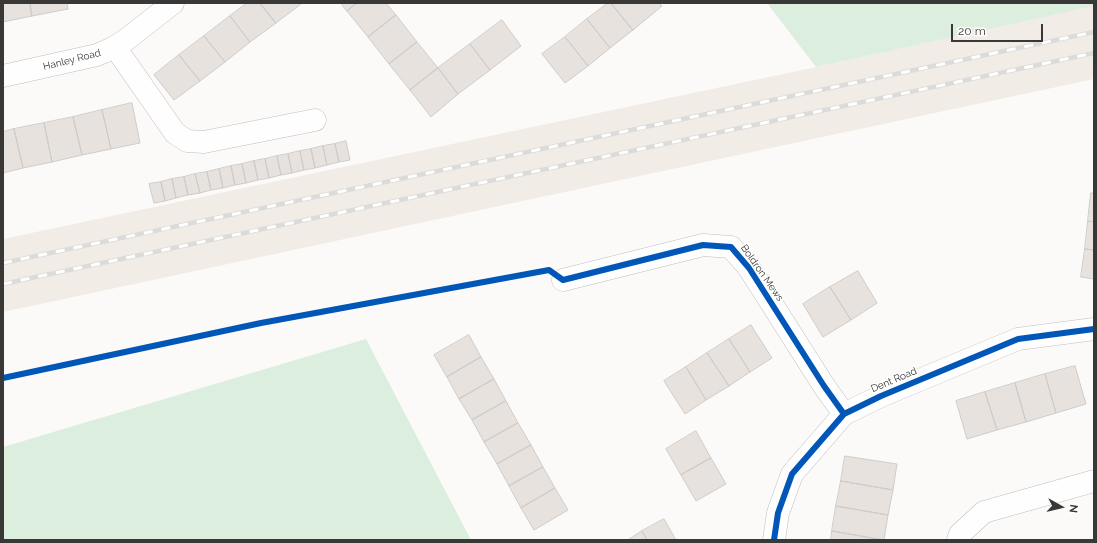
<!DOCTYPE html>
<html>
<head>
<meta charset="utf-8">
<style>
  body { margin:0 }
  #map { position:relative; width:1097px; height:543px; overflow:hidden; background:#fcfaf8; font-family:Raleway,sans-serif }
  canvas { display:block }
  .frame { position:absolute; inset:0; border:4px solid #3a3836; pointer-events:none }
  .north { position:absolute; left:1041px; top:487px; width:40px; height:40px; -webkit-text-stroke:3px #fff; paint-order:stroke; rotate:98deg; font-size:11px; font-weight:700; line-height:16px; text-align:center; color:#3a3836 }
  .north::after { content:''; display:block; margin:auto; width:14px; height:18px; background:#3a3836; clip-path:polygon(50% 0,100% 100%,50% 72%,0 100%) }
  .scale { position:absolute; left:951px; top:24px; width:92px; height:18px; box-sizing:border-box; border:2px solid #3a3836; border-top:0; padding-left:5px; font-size:12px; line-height:14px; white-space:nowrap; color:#3a3836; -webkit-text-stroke:3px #fff; paint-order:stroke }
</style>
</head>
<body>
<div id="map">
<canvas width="1097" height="543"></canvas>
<div class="frame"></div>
<div class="north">N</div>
<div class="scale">20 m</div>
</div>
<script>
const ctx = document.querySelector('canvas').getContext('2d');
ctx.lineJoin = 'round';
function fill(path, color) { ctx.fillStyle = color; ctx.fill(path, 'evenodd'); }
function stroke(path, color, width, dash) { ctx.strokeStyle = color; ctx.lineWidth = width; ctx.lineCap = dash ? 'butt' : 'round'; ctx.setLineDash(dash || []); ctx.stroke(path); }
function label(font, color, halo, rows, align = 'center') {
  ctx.font = font + ' Raleway,sans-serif'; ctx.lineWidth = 3; ctx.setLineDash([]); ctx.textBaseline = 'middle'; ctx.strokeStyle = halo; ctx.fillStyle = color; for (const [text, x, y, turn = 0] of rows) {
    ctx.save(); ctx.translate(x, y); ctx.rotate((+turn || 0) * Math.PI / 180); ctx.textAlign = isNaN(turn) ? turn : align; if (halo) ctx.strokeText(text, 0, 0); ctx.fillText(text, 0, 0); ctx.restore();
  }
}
fill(new Path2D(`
  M 1094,5 L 1094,79 L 3,312 L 3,239 L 816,67 Z`), '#f2ece6');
fill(new Path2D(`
  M 767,3 L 1094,3 L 1094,6 L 816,67 Z
  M 366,339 L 471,540 L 3,540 L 3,447 Z`), '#dcefde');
const building = new Path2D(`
  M 3,3 L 30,3 L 32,16 L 3,22 Z
  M 30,3 L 67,3 L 68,9 L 32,16 Z
  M 247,3 L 260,3 L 276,23 L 250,42 L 230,16 Z
  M 260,3 L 301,3 L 301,4 L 276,23 Z
  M 341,3 L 357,3 L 347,11 Z
  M 357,3 L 386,3 L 396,15 L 368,37 L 347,11 Z
  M 608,3 L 611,3 L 633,30 L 610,48 L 587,19 Z
  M 611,3 L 659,3 L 662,6 L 633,30 Z
  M 396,15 L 417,42 L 389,64 L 368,37 Z
  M 230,16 L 250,42 L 225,62 L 204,36 Z
  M 587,19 L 610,48 L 588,66 L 565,37 Z
  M 502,20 L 521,46 L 490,70 L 470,44 Z
  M 204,36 L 225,62 L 200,81 L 179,55 Z
  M 565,37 L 588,66 L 565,83 L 542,54 Z
  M 417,42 L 438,68 L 410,90 L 389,64 Z
  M 470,44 L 490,70 L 458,94 L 438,68 Z
  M 179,55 L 200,81 L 174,100 L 154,75 Z
  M 438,68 L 458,94 L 431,117 L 410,90 Z
  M 132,103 L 140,143 L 111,149 L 102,110 Z
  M 102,110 L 111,149 L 82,155 L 73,117 Z
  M 73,117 L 82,155 L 52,162 L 44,123 Z
  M 44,123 L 52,162 L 23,168 L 14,129 Z
  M 14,129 L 23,168 L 3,173 L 3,132 Z
  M 346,141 L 350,160 L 339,162 L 335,144 Z
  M 335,144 L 339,162 L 327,165 L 323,146 Z
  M 323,146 L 327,165 L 315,168 L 311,149 Z
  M 311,149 L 315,168 L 304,170 L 300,151 Z
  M 300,151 L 304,170 L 292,173 L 288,154 Z
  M 288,154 L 292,173 L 281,175 L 277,156 Z
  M 277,156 L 281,175 L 269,178 L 265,159 Z
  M 265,159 L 269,178 L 258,180 L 254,161 Z
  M 254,161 L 258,180 L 246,183 L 242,164 Z
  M 242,164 L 246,183 L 235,185 L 231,166 Z
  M 231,166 L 235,185 L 223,188 L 219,169 Z
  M 219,169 L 223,188 L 211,190 L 207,172 Z
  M 207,172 L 211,190 L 200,193 L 195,174 Z
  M 195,174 L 200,193 L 188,195 L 184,177 Z
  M 184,177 L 188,195 L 176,198 L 172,179 Z
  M 172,179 L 176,198 L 165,201 L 161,182 Z
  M 161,182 L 165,201 L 154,203 L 149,184 Z
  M 1091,193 L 1094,193 L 1094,222 L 1088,221 Z
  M 1088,221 L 1094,222 L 1094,250 L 1085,249 Z
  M 1085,249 L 1094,250 L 1094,279 L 1081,277 Z
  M 858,271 L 877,303 L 851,320 L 830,287 Z
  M 830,287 L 851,320 L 823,337 L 803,304 Z
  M 751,325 L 772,358 L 750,372 L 729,339 Z
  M 469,335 L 481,357 L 447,377 L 434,355 Z
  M 729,339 L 750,372 L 729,386 L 707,353 Z
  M 707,353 L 729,386 L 706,400 L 686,367 Z
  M 481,357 L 494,379 L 459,399 L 447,377 Z
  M 1075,366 L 1086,404 L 1056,413 L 1045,374 Z
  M 686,367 L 706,400 L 685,414 L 664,381 Z
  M 1045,374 L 1056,413 L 1026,422 L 1015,383 Z
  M 494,379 L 506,401 L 472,420 L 459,399 Z
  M 1015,383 L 1026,422 L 997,430 L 985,392 Z
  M 985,392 L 997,430 L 967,439 L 956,401 Z
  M 506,401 L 518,423 L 484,442 L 472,420 Z
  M 518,423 L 531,445 L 497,464 L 484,442 Z
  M 696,431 L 711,458 L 681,475 L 666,449 Z
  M 531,445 L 543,467 L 509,486 L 497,464 Z
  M 845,456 L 897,464 L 893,490 L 841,481 Z
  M 711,458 L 726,484 L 696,501 L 681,475 Z
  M 543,467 L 555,488 L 521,508 L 509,486 Z
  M 841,481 L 893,490 L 888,515 L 836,506 Z
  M 555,488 L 568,510 L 534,530 L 521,508 Z
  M 836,506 L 888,515 L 884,540 L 832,531 Z
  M 664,519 L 676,540 L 647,540 L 642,531 Z
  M 642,531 L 647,540 L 628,540 Z
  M 832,531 L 883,540 L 831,540 Z`);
fill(building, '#e8e2de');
stroke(building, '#cdccca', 1);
const minor = new Path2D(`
  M 115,47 L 175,133 L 187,141 L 204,142 L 315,120
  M 3,76 L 97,55 L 115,47 L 127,39 L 173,3
  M 563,280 L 703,245 L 731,247 L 749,268 L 824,386 L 844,414
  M 774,540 L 778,513 L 792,474 L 844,414 L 881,396 L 1018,339 L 1094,329
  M 958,540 L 960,534 L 984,512 L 1094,481`);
stroke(minor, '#c0bebd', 23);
stroke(minor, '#fffefe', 22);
const rail = new Path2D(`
  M 3,263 L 1094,32
  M 3,284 L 1094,53`);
stroke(rail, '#dcdbdb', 4.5);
stroke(rail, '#fff', 3, [9]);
stroke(new Path2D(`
  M 3,378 L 261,323 L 549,270 L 563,280 L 703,245 L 731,247 L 749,268 L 824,386 L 844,414
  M 774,540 L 778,513 L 792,474 L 844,414 L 881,396 L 1018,339 L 1094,329`), '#0057b8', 6);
label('10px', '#3a3836', '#fff', [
  ["Hanley Road",72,60,-14],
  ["Boldron Mews",762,273,55],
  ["Dent Road",894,380,-23]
]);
</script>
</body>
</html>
